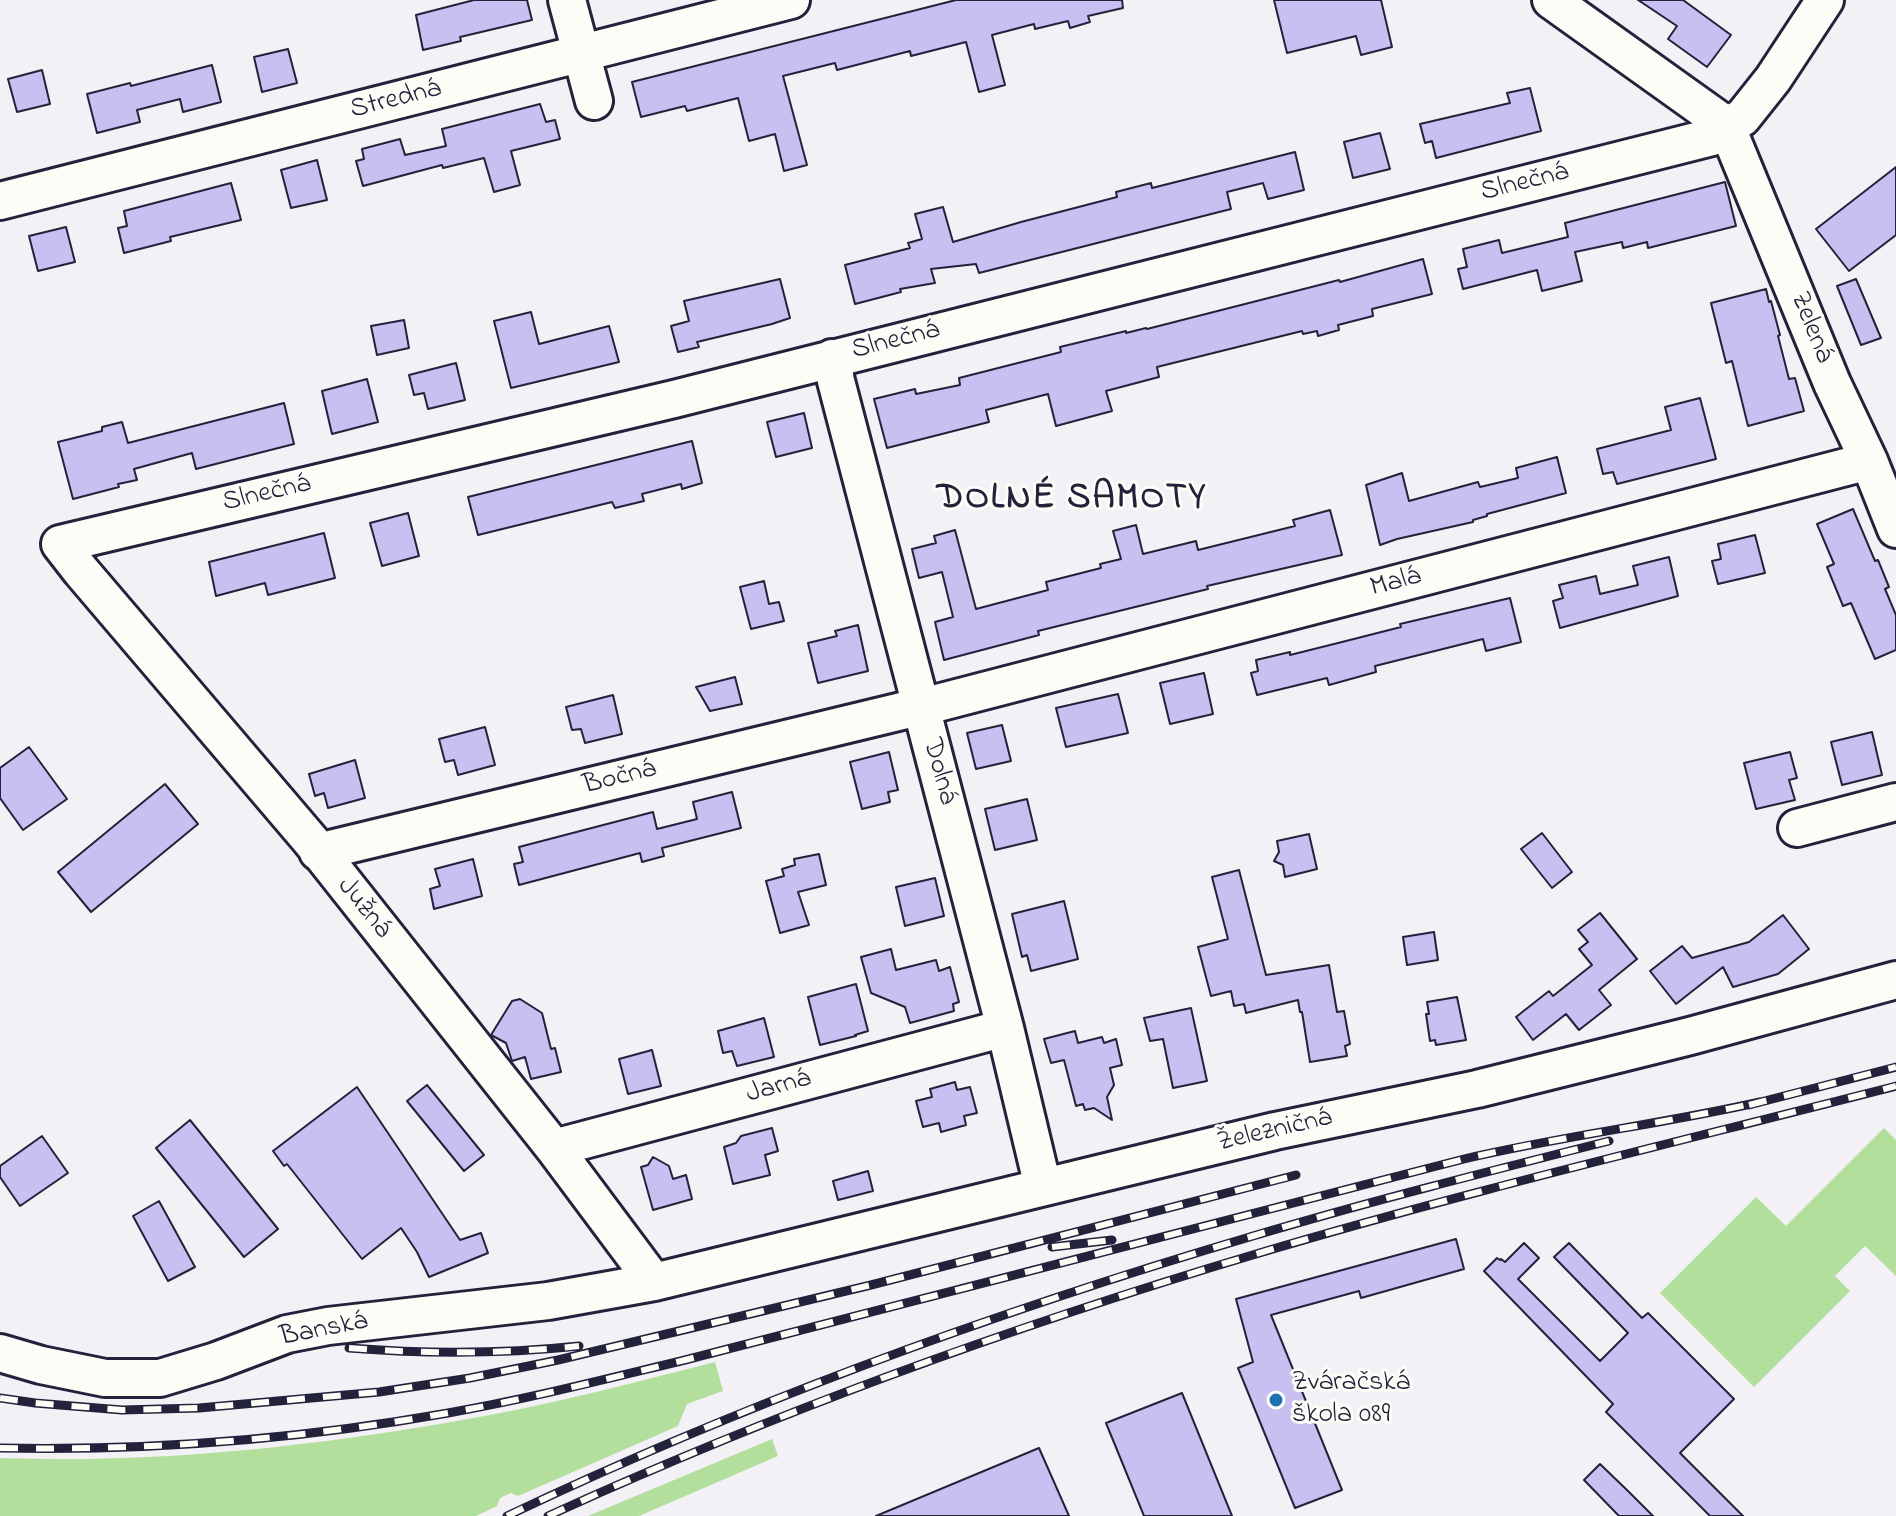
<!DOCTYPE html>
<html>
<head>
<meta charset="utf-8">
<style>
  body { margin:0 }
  canvas { display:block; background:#f3f0f6 }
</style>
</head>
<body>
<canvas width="1896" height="1516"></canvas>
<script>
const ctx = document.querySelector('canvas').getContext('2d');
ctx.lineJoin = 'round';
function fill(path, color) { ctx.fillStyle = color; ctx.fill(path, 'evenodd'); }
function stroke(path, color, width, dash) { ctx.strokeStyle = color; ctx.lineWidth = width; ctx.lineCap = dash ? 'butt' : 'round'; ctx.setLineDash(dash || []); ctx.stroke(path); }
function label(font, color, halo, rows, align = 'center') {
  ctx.font = font + ' "Indie Flower",sans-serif'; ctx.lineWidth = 6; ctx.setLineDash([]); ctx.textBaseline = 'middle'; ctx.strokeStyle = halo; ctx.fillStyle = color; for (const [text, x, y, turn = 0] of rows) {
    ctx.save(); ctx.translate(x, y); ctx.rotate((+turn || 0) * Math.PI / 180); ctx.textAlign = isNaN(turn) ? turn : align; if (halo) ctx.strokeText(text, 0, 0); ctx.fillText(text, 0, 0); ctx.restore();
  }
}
fill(new Path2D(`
  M 1884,1128 L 1896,1140 L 1896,1276 L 1865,1246 L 1835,1276 L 1850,1291 L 1754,1387 L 1660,1293 L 1756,1197 L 1786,1226 Z
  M 715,1362 L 723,1391 L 687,1404 L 678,1426 L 518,1496 L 511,1493 L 500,1498 L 497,1506 L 476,1516 L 0,1516 L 0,1458 C 163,1464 329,1445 490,1415 C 565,1401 640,1381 715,1362 Z
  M 772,1439 L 778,1456 L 639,1516 L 588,1516 Z`), '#b3df9d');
const building = new Path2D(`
  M 474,0 L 527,0 L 532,20 L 460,37 L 461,41 L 423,50 L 416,15 Z
  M 956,0 L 1122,0 L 1123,8 L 1088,16 L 1090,22 L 1070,28 L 1068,21 L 1035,29 L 1034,24 L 992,35 L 1005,85 L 979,92 L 966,42 L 911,56 L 910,51 L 837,70 L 835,63 L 783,76 L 807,165 L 784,171 L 775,134 L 749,141 L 738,98 L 687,111 L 685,106 L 641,117 L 632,82 Z
  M 1274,0 L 1381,0 L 1392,47 L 1361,55 L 1356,36 L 1287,53 Z
  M 1638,0 L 1683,0 L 1731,35 L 1707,67 L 1668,39 L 1677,26 Z
  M 288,49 L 297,83 L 262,92 L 254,57 Z
  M 212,65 L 221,102 L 183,112 L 180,99 L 137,110 L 140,122 L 97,133 L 87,94 L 130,83 L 131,86 Z
  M 42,70 L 50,104 L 17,112 L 8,79 Z
  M 1530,88 L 1541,131 L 1436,158 L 1432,141 L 1425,143 L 1420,124 L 1510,103 L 1507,93 Z
  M 540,104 L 546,122 L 555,120 L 560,139 L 511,151 L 520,185 L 494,192 L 484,158 L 443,168 L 442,165 L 363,186 L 356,161 L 364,159 L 362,149 L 400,139 L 405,155 L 446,146 L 442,129 Z
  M 1380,133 L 1390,169 L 1353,178 L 1344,142 Z
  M 1295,152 L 1304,190 L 1268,199 L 1263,183 L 1227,192 L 1231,209 L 979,273 L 976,264 L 931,269 L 935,283 L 900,289 L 901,292 L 855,304 L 845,265 L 910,248 L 908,243 L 922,239 L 915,214 L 943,207 L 953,242 L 1021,222 L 1117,197 L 1116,192 L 1151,183 L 1152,188 Z
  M 317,160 L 327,200 L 291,208 L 281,170 Z
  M 1896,167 L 1896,235 L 1849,271 L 1816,229 Z
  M 1725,182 L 1736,226 L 1648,248 L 1647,242 L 1623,248 L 1622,242 L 1575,252 L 1582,281 L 1542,291 L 1537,270 L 1463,289 L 1458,269 L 1467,267 L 1463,249 L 1499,240 L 1502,253 L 1568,237 L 1565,223 Z
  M 231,183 L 241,220 L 170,237 L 171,241 L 124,253 L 118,228 L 127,226 L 124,211 Z
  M 66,227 L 75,262 L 38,271 L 29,236 Z
  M 1423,259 L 1432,294 L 1372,309 L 1373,316 L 1338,325 L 1339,330 L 1318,336 L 1317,331 L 1303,334 L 1302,331 L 1157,367 L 1159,377 L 1106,391 L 1112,411 L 1056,426 L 1048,394 L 986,410 L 989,422 L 887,448 L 874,399 L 915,389 L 916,394 L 960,385 L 959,378 L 1061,352 L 1060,347 L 1126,331 L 1126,333 L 1146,328 L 1147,329 L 1339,280 L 1340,282 Z
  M 780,279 L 790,318 L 772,324 L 697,342 L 699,347 L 678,352 L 671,326 L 689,321 L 684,301 Z
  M 1856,279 L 1881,338 L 1861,345 L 1837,286 Z
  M 1766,289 L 1769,302 L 1771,301 L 1780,335 L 1778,336 L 1789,379 L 1795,378 L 1804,411 L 1748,426 L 1732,361 L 1726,363 L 1711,303 Z
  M 531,312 L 539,344 L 609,326 L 619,362 L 511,388 L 494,321 Z
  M 404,320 L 409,348 L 377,355 L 371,326 Z
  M 456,363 L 465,400 L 428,409 L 424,393 L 414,395 L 409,375 Z
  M 367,379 L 378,422 L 332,434 L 322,391 Z
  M 1700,398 L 1716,459 L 1617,484 L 1613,472 L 1603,474 L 1597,449 L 1671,430 L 1665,407 Z
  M 284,403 L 294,444 L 196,469 L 192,453 L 134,469 L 137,480 L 118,484 L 119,487 L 73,499 L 58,442 L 102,431 L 102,427 L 122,422 L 128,443 Z
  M 804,413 L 812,448 L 776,457 L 767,422 Z
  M 692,441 L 702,483 L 682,489 L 681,484 L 642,494 L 644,501 L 615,508 L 612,502 L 478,535 L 468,497 Z
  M 1557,457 L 1566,493 L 1487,514 L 1487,516 L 1473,520 L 1473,522 L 1397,539 L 1380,545 L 1366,485 L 1402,473 L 1409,501 L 1478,482 L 1480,487 L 1518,478 L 1516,468 Z
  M 1853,509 L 1875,561 L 1878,560 L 1889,587 L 1885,589 L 1896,615 L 1896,650 L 1875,659 L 1851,603 L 1843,606 L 1827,567 L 1834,564 L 1817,524 Z
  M 1330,510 L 1342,555 L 1207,586 L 1208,589 L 1038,631 L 1039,635 L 944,660 L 935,622 L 953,617 L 942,572 L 919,578 L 912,549 L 936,543 L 934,536 L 955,530 L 976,609 L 1048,590 L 1046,582 L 1101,568 L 1100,564 L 1121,559 L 1113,531 L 1136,525 L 1143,554 L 1196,541 L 1198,550 L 1295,526 L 1293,520 Z
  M 408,513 L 419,556 L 382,566 L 370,523 Z
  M 324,533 L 335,578 L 268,595 L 265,583 L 216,596 L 209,562 Z
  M 1755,535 L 1765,573 L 1718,584 L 1712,561 L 1721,559 L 1718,544 Z
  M 1669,557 L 1678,596 L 1560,628 L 1553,601 L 1563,598 L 1559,585 L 1596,576 L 1600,594 L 1638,585 L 1633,566 Z
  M 764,581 L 769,604 L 779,602 L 784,621 L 751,629 L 740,587 Z
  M 1510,598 L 1521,642 L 1486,651 L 1483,639 L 1375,666 L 1376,672 L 1329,685 L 1327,678 L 1257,695 L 1251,673 L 1258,671 L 1256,660 L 1290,652 L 1290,655 L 1342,642 L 1401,627 L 1400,624 Z
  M 858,625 L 868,671 L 818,683 L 808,643 L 837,636 L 835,631 Z
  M 1204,673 L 1213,714 L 1170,724 L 1160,683 Z
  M 735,677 L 742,704 L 710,711 L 696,687 Z
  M 1118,694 L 1128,733 L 1066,747 L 1056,708 Z
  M 613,695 L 622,734 L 585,743 L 581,729 L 572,730 L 566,707 Z
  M 1002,725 L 1011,761 L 976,769 L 967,733 Z
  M 485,727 L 495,765 L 458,775 L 454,760 L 445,762 L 439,739 Z
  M 1872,732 L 1882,775 L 1842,785 L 1831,742 Z
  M 29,747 L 67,799 L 23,830 L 0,798 L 0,768 Z
  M 889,752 L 898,790 L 888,792 L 890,802 L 862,809 L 850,762 Z
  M 1790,752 L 1797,778 L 1789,780 L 1795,800 L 1756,809 L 1744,763 Z
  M 355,760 L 365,798 L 328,808 L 324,793 L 315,796 L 309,774 Z
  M 165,784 L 198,824 L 91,912 L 58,872 Z
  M 732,792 L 741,828 L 662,848 L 664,856 L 642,862 L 640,853 L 519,885 L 514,864 L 523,862 L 519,847 L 653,812 L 657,829 L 697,819 L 693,802 Z
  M 1027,799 L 1037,840 L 995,850 L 985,809 Z
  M 1542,833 L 1572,872 L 1552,888 L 1521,849 Z
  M 1309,834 L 1317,869 L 1285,877 L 1283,865 L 1274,861 L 1279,852 L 1277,841 Z
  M 819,854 L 826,885 L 798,892 L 809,925 L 780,933 L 766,881 L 784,876 L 782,869 L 795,865 L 794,859 Z
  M 473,859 L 482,896 L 434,909 L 430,889 L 440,886 L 435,869 Z
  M 1239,870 L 1266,975 L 1329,965 L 1337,1012 L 1344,1011 L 1350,1044 L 1345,1046 L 1347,1056 L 1310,1062 L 1302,1012 L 1300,1012 L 1298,1000 L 1246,1013 L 1244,1004 L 1234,1006 L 1231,991 L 1211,996 L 1198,947 L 1228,939 L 1212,877 Z
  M 935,878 L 944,916 L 905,926 L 896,887 Z
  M 1064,901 L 1078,959 L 1031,971 L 1027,955 L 1022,957 L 1012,914 Z
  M 1600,913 L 1637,959 L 1599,990 L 1611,1005 L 1579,1030 L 1566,1014 L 1533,1040 L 1516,1017 L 1549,991 L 1553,996 L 1592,965 L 1579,949 L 1588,942 L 1578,930 Z
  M 1783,915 L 1809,949 L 1778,974 L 1733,987 L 1723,967 L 1676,1004 L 1650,971 L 1682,946 L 1692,958 L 1749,942 Z
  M 1434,932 L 1438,960 L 1407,965 L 1403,937 Z
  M 891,949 L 896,970 L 936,960 L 939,971 L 950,967 L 959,1002 L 953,1004 L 954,1011 L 910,1023 L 905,1007 L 871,993 L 861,957 Z
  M 856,984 L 868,1031 L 855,1035 L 856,1036 L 820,1045 L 808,997 Z
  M 1457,997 L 1466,1040 L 1436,1045 L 1435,1040 L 1430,1041 L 1426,1014 L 1429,1014 L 1427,1002 Z
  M 520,999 L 542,1013 L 551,1049 L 555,1048 L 561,1072 L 531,1079 L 525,1057 L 512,1061 L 506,1043 L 491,1035 L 512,1001 Z
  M 1191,1008 L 1207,1081 L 1173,1088 L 1163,1039 L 1150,1041 L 1144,1018 Z
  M 764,1018 L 774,1057 L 737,1066 L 732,1051 L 723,1053 L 718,1031 Z
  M 1075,1031 L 1078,1043 L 1102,1037 L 1104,1043 L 1116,1039 L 1122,1065 L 1110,1068 L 1114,1085 L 1107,1097 L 1112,1120 L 1094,1108 L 1085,1110 L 1083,1104 L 1076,1106 L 1064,1060 L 1051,1063 L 1044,1039 Z
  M 652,1050 L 661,1086 L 628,1094 L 619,1059 Z
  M 955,1082 L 957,1090 L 970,1087 L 977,1113 L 964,1116 L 966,1125 L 941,1132 L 939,1123 L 923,1127 L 916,1101 L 932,1097 L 930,1089 Z
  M 427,1085 L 484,1155 L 464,1171 L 407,1101 Z
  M 357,1087 L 460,1240 L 481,1233 L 488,1253 L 429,1277 L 417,1252 L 401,1228 L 362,1259 L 287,1164 L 284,1166 L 273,1151 Z
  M 190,1120 L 278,1229 L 244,1257 L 156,1148 Z
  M 772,1128 L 778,1151 L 765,1155 L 770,1175 L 733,1184 L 724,1147 L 736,1143 L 741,1136 Z
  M 42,1136 L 68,1173 L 20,1206 L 0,1177 L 0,1166 Z
  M 653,1157 L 669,1166 L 673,1179 L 686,1175 L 692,1199 L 653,1210 L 641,1167 L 648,1165 Z
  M 868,1171 L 873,1191 L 838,1200 L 833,1181 Z
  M 159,1201 L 195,1267 L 168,1281 L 133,1216 Z
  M 1456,1239 L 1464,1269 L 1361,1298 L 1359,1291 L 1271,1315 L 1342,1490 L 1295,1508 L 1238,1368 L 1253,1362 L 1236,1299 Z
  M 1524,1243 L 1539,1258 L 1518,1279 L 1600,1361 L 1628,1333 L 1554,1257 L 1569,1243 L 1642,1318 L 1648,1313 L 1734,1399 L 1680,1453 L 1743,1516 L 1710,1516 L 1606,1412 L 1613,1404 L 1484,1271 L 1497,1258 L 1500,1260 L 1501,1259 L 1505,1262 Z
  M 1182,1393 L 1232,1516 L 1144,1516 L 1106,1423 Z
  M 1039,1448 L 1069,1516 L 876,1516 Z
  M 1600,1464 L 1629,1492 L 1653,1516 L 1619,1516 L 1584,1480 Z`);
fill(building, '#c9bff1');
stroke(building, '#22223b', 2);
const minor = new Path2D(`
  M 567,0 L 594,101
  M 1551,0 L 1726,125
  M 1726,125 L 1832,383 L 1869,461 L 1896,529
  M 0,201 L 791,0
  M 832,358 L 836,381 L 1005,1028 L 1043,1187
  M 1797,828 L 1896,802
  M 318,852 L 906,710 L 922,707 L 1869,461
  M 554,1148 L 1005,1028
  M 654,1282 L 554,1148 L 311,841 L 81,571 L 60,544 L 674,399 L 1712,137 L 1726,125 L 1742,118 L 1773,79 L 1825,0
  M 0,1353 L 41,1365 L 105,1378 L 160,1378 L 216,1361 L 287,1334 L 328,1326 L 548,1301 L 654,1282 L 1275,1131 L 1477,1089 L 1690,1036 L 1896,980`);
stroke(minor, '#22223b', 42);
stroke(minor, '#fdfcf7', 36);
const rail = new Path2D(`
  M 1749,1105 L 1896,1067
  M 1052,1247 L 1112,1240
  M 349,1348 C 426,1354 502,1354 579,1346
  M 0,1398 L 35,1403 L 122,1410 L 199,1408 L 379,1392 L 470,1378 L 558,1360 L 871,1285 L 1296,1175
  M 0,1448 C 150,1451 301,1439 448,1413 C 528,1399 606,1379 685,1360 L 1464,1159 C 1562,1136 1662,1124 1760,1102
  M 507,1516 C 747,1402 998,1311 1253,1236 C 1371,1201 1490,1171 1609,1141
  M 548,1516 C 778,1411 1014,1326 1256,1254 C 1467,1191 1682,1141 1896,1086`);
stroke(rail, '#22223b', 9);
stroke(rail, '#fdfcf7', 6, [18]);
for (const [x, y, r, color] of [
  [1276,1400,8,"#1f6fb2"]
]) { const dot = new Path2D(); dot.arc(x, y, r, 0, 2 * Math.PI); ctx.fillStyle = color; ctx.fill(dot); stroke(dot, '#fdfcf7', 3); }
label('28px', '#22223b', '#fdfcf7', [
  ["Stredná",396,101,-14],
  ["Slnečná",1525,184,-14],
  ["Zelená",1810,328,68],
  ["Slnečná",896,342,-14],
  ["Slnečná",267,495,-13],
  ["Malá",1396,584,-15],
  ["Dolná",938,772,75],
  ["Bočná",620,779,-14],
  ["Južná",363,909,51],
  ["Jarná",779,1088,-15],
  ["Železničná",1275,1132,-13],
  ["Banská",324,1331,-11]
]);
label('28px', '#22223b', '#fdfcf7', [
  ["Zváračská",1292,1384],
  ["škola 089",1292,1416]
], 'left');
ctx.letterSpacing = '2px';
label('bold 36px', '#22223b', '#fdfcf7', [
  ["DOLNÉ SAMOTY",1072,501]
]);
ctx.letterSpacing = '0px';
</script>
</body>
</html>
